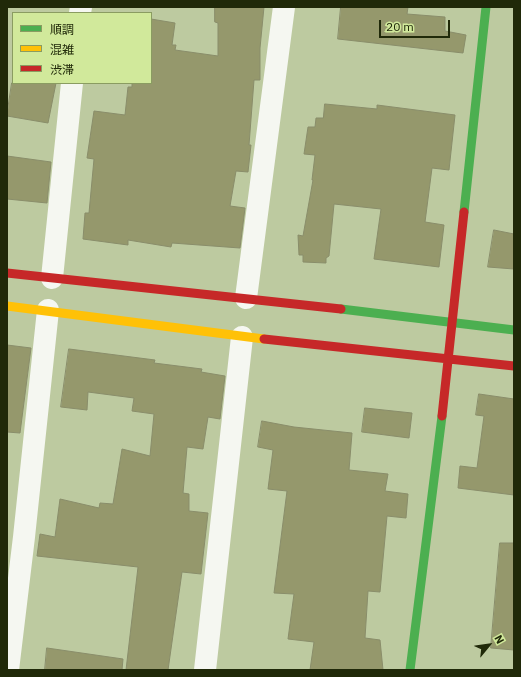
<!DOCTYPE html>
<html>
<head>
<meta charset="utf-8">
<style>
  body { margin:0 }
  #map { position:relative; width:521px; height:677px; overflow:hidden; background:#bdcaa0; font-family:"IBM Plex Sans","Noto Sans JP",sans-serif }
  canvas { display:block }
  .frame { position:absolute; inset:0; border:8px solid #202909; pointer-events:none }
  .legend { position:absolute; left:12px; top:12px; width:140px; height:72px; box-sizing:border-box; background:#d1e99b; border:1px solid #8a9c61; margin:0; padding:5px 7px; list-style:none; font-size:12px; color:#202909 }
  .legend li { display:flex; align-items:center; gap:8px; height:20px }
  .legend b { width:20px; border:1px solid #8a9c61 }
  .north { position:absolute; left:469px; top:625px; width:40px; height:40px; -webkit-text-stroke:3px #d1e99b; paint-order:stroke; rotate:61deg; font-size:11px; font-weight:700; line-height:16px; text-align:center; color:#202909 }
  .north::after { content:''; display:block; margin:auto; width:14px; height:18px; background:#202909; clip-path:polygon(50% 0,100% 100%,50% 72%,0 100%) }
  .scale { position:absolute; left:379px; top:20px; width:71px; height:18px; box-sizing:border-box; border:2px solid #202909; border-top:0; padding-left:5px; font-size:12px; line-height:14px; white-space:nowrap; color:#202909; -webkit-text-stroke:3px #d1e99b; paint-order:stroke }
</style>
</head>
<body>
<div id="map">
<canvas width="521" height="677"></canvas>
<div class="frame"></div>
<ul class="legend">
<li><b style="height:5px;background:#4caf50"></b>順調</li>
<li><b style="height:5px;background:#ffc107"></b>混雑</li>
<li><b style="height:5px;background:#c62828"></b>渋滞</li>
</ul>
<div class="north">N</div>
<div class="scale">20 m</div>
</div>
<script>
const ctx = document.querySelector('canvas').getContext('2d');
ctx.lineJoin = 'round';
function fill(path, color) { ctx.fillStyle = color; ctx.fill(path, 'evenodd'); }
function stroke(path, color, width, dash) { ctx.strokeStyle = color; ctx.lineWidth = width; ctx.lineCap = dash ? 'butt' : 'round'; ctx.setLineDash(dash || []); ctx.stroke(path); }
const building = new Path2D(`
  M 215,7 L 264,7 L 260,48 L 260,80 L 254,80 L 249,145 L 251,145 L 248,172 L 236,171 L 230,206 L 245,208 L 240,248 L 172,243 L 171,247 L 128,240 L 128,245 L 83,239 L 85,213 L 89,213 L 94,159 L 87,158 L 94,111 L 125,115 L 128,87 L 132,87 L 132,83 L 151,83 L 151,19 L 175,23 L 172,45 L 176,45 L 175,50 L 218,56 L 218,23 L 215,22 Z
  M 341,7 L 408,7 L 407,14 L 445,17 L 445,31 L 466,35 L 463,53 L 338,39 Z
  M 12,83 L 56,83 L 48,123 L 7,116 Z
  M 325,104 L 377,109 L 377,105 L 455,115 L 449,170 L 432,168 L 425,222 L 444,225 L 439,267 L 374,259 L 381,209 L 334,204 L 329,256 L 326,258 L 326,263 L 303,262 L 303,255 L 299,255 L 298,235 L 303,236 L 313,180 L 312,180 L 315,155 L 304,154 L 308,127 L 315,127 L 316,118 L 323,118 Z
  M 7,156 L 51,162 L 47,203 L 7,199 Z
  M 494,230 L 514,234 L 514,269 L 488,267 Z
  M 7,345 L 31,348 L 20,433 L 7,432 Z
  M 69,349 L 155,360 L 154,363 L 202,369 L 201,372 L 225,376 L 220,419 L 208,417 L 203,449 L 187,447 L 183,493 L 189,494 L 189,511 L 208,513 L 201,574 L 182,572 L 168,670 L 126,670 L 138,567 L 37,556 L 40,534 L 55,537 L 60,499 L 99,508 L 100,503 L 113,504 L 122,449 L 150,456 L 154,414 L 132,411 L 134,398 L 88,392 L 87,410 L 61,407 Z
  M 479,394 L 514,399 L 514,495 L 458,488 L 460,466 L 477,468 L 484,416 L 476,415 Z
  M 365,408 L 412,413 L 409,438 L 362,432 Z
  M 262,421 L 294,427 L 352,433 L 349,470 L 388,474 L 385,491 L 408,494 L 406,518 L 387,516 L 380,592 L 368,591 L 365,638 L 380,640 L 383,670 L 310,670 L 314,642 L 288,639 L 294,594 L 274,593 L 287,491 L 268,489 L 273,450 L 258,447 Z
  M 500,543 L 514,543 L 514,650 L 491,648 Z
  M 47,648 L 123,659 L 122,670 L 45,670 Z`);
fill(building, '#95986c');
stroke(building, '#898d6a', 1);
stroke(new Path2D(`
  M 80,13 L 81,7
  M 52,278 L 72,83
  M 246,298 L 284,7
  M 8,670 L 24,537 L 48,310
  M 205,670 L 242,337`), '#f5f7f1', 22);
stroke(new Path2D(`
  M 464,212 L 486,7
  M 341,309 L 514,330
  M 410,670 L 442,416`), '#4caf50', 9);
stroke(new Path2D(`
  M 7,306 L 264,339`), '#ffc107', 9);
stroke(new Path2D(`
  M 7,273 L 341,309
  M 264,339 L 514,366
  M 442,416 L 464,212`), '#c62828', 9);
</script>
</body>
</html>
